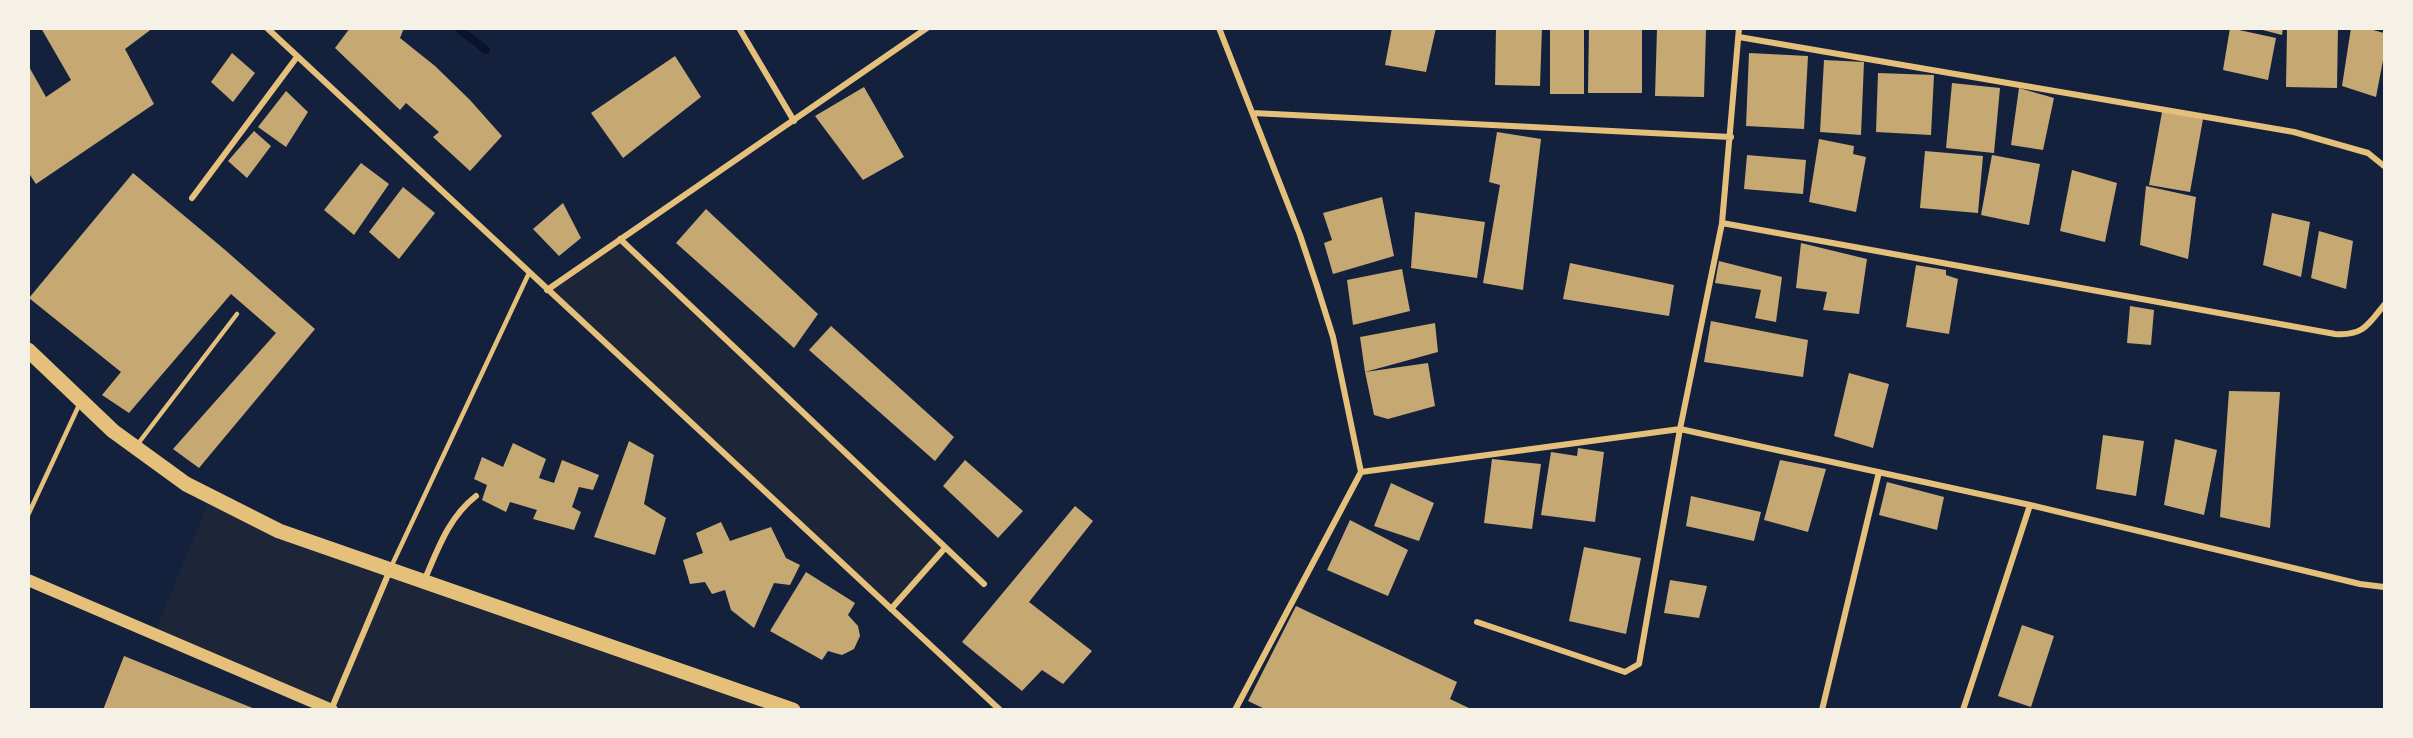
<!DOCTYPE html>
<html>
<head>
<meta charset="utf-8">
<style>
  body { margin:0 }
  #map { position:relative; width:2413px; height:738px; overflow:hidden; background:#14213d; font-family:Lora,serif }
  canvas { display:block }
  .frame { position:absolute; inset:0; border:30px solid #f6f1e7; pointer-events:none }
</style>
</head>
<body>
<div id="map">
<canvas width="2413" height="738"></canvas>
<div class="frame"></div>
</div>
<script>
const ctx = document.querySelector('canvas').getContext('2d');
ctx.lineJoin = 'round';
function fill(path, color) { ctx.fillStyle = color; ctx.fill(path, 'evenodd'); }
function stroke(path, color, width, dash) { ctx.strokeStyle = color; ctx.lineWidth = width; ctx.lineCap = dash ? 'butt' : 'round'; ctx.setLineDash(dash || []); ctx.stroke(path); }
fill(new Path2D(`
  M 620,239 L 945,548 L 891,609 L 547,290 Z
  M 211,496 L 279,531 L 793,709 L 332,709 L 154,634 Z`), '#1d2539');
stroke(new Path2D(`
  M 458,28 L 486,50`), '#0b132b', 8);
fill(new Path2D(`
  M 41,28 L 153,28 L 125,49 L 154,104 L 36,184 L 28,172 L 28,65 L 46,97 L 71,80 Z
  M 350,28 L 404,28 L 400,38 L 435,66 L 470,100 L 502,136 L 470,171 L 433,137 L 439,132 L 406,103 L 400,110 L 335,48 Z
  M 1392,28 L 1436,28 L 1426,72 L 1385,65 Z
  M 1496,28 L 1542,28 L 1540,86 L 1495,85 Z
  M 1550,28 L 1584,28 L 1584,94 L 1550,94 Z
  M 1589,28 L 1642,28 L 1642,93 L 1588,93 Z
  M 2230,28 L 2276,38 L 2268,80 L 2223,70 Z
  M 2255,28 L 2283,28 L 2282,35 Z
  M 2287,28 L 2338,28 L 2337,88 L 2286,87 Z
  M 2351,28 L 2366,28 L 2384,33 L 2384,55 L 2376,97 L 2342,86 Z
  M 1657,29 L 1706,30 L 1704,97 L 1655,96 Z
  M 232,53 L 255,73 L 233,102 L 211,82 Z
  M 1749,53 L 1808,56 L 1804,129 L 1746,126 Z
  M 675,56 L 701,97 L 623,158 L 591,113 Z
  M 1824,60 L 1864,62 L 1861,135 L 1820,132 Z
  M 1878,73 L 1934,75 L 1931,135 L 1876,132 Z
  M 1952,83 L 2000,88 L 1994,153 L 1946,148 Z
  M 864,87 L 904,157 L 863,180 L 815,116 Z
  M 2019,88 L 2054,98 L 2043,150 L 2011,145 Z
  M 286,91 L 308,112 L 286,147 L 258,127 Z
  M 2162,112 L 2203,119 L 2190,192 L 2149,185 Z
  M 254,131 L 271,146 L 247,178 L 228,161 Z
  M 1497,132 L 1541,139 L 1523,290 L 1483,283 L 1500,185 L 1489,182 Z
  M 1819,139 L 1854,146 L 1853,154 L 1866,157 L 1856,212 L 1809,202 Z
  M 1925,151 L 1983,156 L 1978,213 L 1920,208 Z
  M 1747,155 L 1806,160 L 1803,194 L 1744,189 Z
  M 1992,155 L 2040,164 L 2029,225 L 1981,215 Z
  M 361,163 L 389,184 L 354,235 L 324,210 Z
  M 2072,170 L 2117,183 L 2105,242 L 2060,231 Z
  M 133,173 L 224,249 L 315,329 L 199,468 L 173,449 L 276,333 L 231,294 L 129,413 L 102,395 L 121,372 L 29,298 Z
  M 2146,186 L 2196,197 L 2188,259 L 2140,245 Z
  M 403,187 L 435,213 L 399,259 L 369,232 Z
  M 1382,197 L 1394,256 L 1333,274 L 1324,243 L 1332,240 L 1323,213 Z
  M 563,203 L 581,238 L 559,256 L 533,229 Z
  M 706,209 L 818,314 L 794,348 L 676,243 Z
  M 1415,212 L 1485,222 L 1477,278 L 1411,268 Z
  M 2272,213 L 2310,222 L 2301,277 L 2263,265 Z
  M 2319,231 L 2353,241 L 2346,289 L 2311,278 Z
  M 1801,243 L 1867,259 L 1859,314 L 1823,310 L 1827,292 L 1796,288 Z
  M 1719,261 L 1782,277 L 1776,322 L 1755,318 L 1761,290 L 1715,283 Z
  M 1570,263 L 1674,285 L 1669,316 L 1563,299 Z
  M 1916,265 L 1946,270 L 1946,275 L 1958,279 L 1949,334 L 1906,327 Z
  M 1402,269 L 1410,311 L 1353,325 L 1347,280 Z
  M 2130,306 L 2154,310 L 2151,345 L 2127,343 Z
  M 1711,321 L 1808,340 L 1803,377 L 1704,362 Z
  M 1435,323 L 1438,352 L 1365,372 L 1428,363 L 1435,406 L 1388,419 L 1374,415 L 1365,372 L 1360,337 Z
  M 831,326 L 954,437 L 935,461 L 809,350 Z
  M 1849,373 L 1889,384 L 1873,448 L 1834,436 Z
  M 2229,391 L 2280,392 L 2270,528 L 2220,517 Z
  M 2103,435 L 2144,441 L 2136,496 L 2096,489 Z
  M 2175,439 L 2217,450 L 2204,515 L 2164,505 Z
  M 629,441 L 654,455 L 644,504 L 666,518 L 655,555 L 594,537 Z
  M 513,443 L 546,459 L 539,478 L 554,483 L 562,460 L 599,475 L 593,490 L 579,487 L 572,507 L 581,512 L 574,530 L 533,519 L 537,510 L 510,502 L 506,512 L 482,500 L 487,485 L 474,479 L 482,457 L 503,467 Z
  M 1578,448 L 1604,452 L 1595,522 L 1541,515 L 1551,452 L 1577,456 Z
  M 1492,459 L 1541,464 L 1532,529 L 1484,523 Z
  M 965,460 L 1023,511 L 998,538 L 943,486 Z
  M 1780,460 L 1826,469 L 1808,532 L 1764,520 Z
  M 1887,482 L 1944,497 L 1937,530 L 1879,515 Z
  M 1391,483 L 1434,503 L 1419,541 L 1374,526 Z
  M 1691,496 L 1761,512 L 1754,541 L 1686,526 Z
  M 1075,506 L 1093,521 L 1029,602 L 1092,651 L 1063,684 L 1042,670 L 1022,691 L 962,642 Z
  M 1350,520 L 1408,550 L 1388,596 L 1327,570 Z
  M 721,522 L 730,541 L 771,527 L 786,558 L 800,565 L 790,585 L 774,583 L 754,628 L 731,610 L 725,590 L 712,594 L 705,582 L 690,584 L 683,560 L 703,553 L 696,533 Z
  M 1584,547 L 1641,558 L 1626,634 L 1569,621 Z
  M 806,572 L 855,603 L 848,615 L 858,626 L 860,636 L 854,649 L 842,655 L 828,651 L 822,660 L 770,631 Z
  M 1670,580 L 1707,586 L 1699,618 L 1664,613 Z
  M 1296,606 L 1457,682 L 1450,699 L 1473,710 L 1267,710 L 1248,701 Z
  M 2022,625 L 2054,636 L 2031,707 L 1998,696 Z
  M 124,656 L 255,709 L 255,710 L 103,710 Z`), '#c6a872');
stroke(new Path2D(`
  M 137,445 L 237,314
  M 28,515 L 80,403
  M 391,567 L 529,273`), '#e5c07b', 4.5);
stroke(new Path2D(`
  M 267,28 L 1000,710
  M 739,28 L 794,121
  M 1219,28 L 1300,235 L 1317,286 L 1333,337 L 1361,472 L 1235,710
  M 1739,37 L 2294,132 L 2368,153 L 2384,166
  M 1253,113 L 1731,137
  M 192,198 L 297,57
  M 1722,223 L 2335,334 C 2363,336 2368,325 2384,305
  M 620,239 L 984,584
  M 547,290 L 927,28
  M 1361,472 L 1680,429 L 2030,505 L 2360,584 L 2384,587
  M 424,581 C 438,549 448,518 476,496
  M 891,609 L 945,548
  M 1477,622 L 1625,672 L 1639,664 L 1680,429 L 1722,223 L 1739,28
  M 331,710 L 390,570
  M 1822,710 L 1879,472
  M 1963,710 L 2030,505`), '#e5c07b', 6);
stroke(new Path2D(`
  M 28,580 L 332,710`), '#e5c07b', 12);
stroke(new Path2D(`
  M 28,350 L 113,431 L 186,484 L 279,531 L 793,710`), '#e5c07b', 15);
</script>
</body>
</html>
